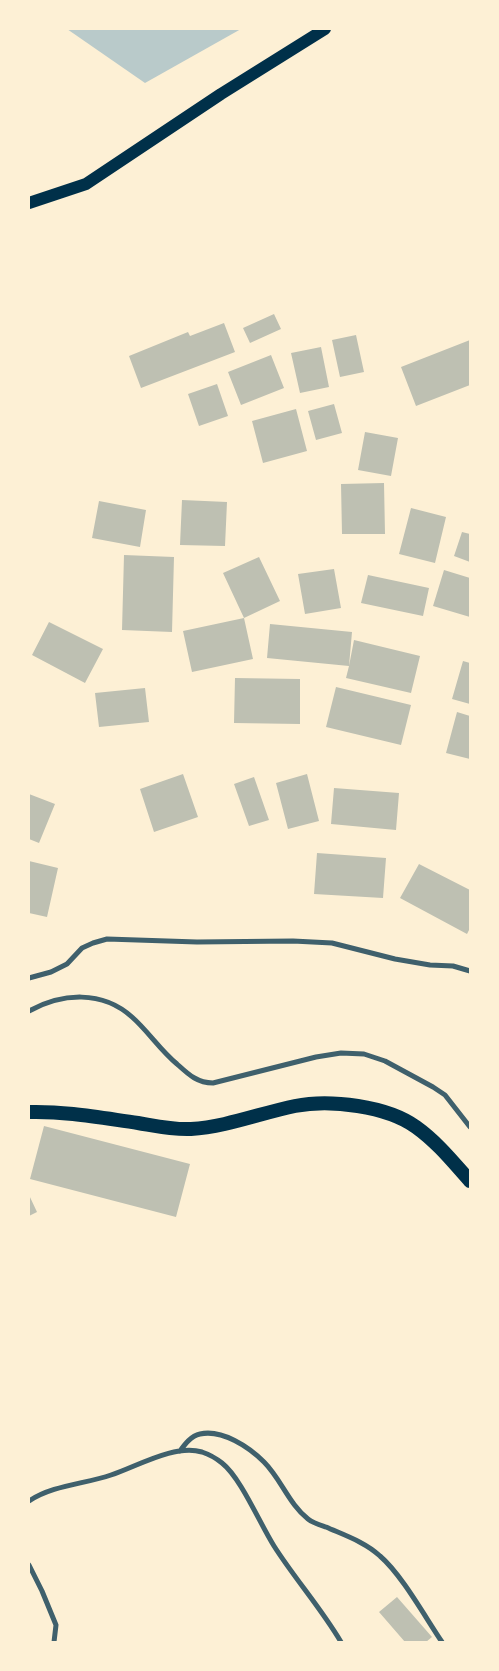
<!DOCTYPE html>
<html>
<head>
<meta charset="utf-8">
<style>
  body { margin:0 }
  #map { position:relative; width:499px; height:1671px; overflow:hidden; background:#fdf0d5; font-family:"Work Sans",sans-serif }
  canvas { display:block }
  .frame { position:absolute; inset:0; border:30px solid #fdf0d5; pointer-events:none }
</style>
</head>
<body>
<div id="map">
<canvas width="499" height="1671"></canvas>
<div class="frame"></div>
</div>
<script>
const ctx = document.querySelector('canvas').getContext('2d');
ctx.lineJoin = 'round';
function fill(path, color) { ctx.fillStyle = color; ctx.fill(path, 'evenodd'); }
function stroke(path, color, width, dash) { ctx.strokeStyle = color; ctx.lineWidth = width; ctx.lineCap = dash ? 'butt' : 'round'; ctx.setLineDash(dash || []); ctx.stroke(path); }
fill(new Path2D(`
  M 67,29 L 241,29 L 145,83 Z`), '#b9caca');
fill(new Path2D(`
  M 274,314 L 281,329 L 250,343 L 243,328 Z
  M 224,323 L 235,352 L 141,388 L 129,356 L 188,332 L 190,336 Z
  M 356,335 L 364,372 L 340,377 L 332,340 Z
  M 470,340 L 470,385 L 416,406 L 401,367 Z
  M 321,347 L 329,387 L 300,393 L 291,353 Z
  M 271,355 L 284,388 L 241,405 L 228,372 Z
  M 217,384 L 228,416 L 199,426 L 188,394 Z
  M 334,404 L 342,433 L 316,440 L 308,411 Z
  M 296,409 L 307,451 L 263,463 L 252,421 Z
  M 365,432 L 398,438 L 391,476 L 358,470 Z
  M 384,483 L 385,534 L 342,534 L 341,484 Z
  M 182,500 L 227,502 L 225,546 L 180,545 Z
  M 99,501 L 146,510 L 140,547 L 92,538 Z
  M 411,508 L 446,517 L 435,563 L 399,554 Z
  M 462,532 L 470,534 L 470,562 L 454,556 Z
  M 124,555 L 174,557 L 172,632 L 122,630 Z
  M 259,557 L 280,601 L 244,618 L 253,659 L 192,672 L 183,631 L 244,618 L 223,573 Z
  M 334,569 L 341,608 L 305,614 L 298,574 Z
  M 444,570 L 470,578 L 470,617 L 433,606 Z
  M 368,575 L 429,588 L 423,616 L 361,603 Z
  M 49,622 L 103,649 L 85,683 L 32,655 Z
  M 270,624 L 352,632 L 349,666 L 354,640 L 420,656 L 411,693 L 346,678 L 349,666 L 267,658 Z
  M 463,661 L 470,663 L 470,704 L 452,699 Z
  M 235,678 L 300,679 L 300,724 L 234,723 Z
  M 336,687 L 411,705 L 401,745 L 326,727 Z
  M 145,688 L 149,722 L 99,727 L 95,693 Z
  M 457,712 L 470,716 L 470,759 L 446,753 Z
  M 183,774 L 198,817 L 154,832 L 140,789 Z
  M 307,774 L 319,821 L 288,829 L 276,783 Z
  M 254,777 L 269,820 L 249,826 L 234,784 Z
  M 334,788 L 399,793 L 396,830 L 331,824 Z
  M 29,794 L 55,804 L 39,843 L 29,839 Z
  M 317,853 L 386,858 L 383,898 L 314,894 Z
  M 29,861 L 58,868 L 47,917 L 29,913 Z
  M 419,864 L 470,890 L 470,928 L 467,934 L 400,898 Z
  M 44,1126 L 190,1164 L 176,1217 L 30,1179 Z
  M 29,1195 L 37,1212 L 29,1216 Z
  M 397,1597 L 432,1637 L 426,1642 L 405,1642 L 379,1612 Z`), '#bec0b2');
stroke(new Path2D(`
  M 29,978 L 51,972 L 67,964 L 82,948 L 93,943 L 107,939 L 197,942 L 293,941 L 332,943 L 395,959 L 430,965 L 453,966 L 470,971
  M 29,1011 C 62,993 102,990 132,1017 C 148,1031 160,1050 177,1064 C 188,1074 197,1083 213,1083 L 316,1057 L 341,1053 L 364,1054 L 385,1061 L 433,1087 L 445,1095 L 470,1127
  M 180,1451 C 185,1444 191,1436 200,1434 C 222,1429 249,1447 264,1462 C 281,1479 289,1504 308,1519 C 313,1523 320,1525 326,1527 C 344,1535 365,1542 380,1556 C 402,1575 425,1617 442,1642
  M 29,1501 C 53,1485 85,1484 111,1475 C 138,1466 174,1444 202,1452 C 208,1454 217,1459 222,1463 C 241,1478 260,1524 274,1546 C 295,1579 321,1608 341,1642
  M 29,1565 L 42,1591 L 56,1625 L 54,1642`), '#3f606c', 5);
stroke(new Path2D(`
  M 29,203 L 86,184 L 221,94 L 325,29`), '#003049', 12);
stroke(new Path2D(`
  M 29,1112 C 66,1111 102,1118 138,1123 C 156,1126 174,1130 191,1129 C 226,1127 261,1113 295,1106 C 330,1099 387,1106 416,1127 C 437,1142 453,1162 470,1181`), '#003049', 14);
</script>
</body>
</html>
